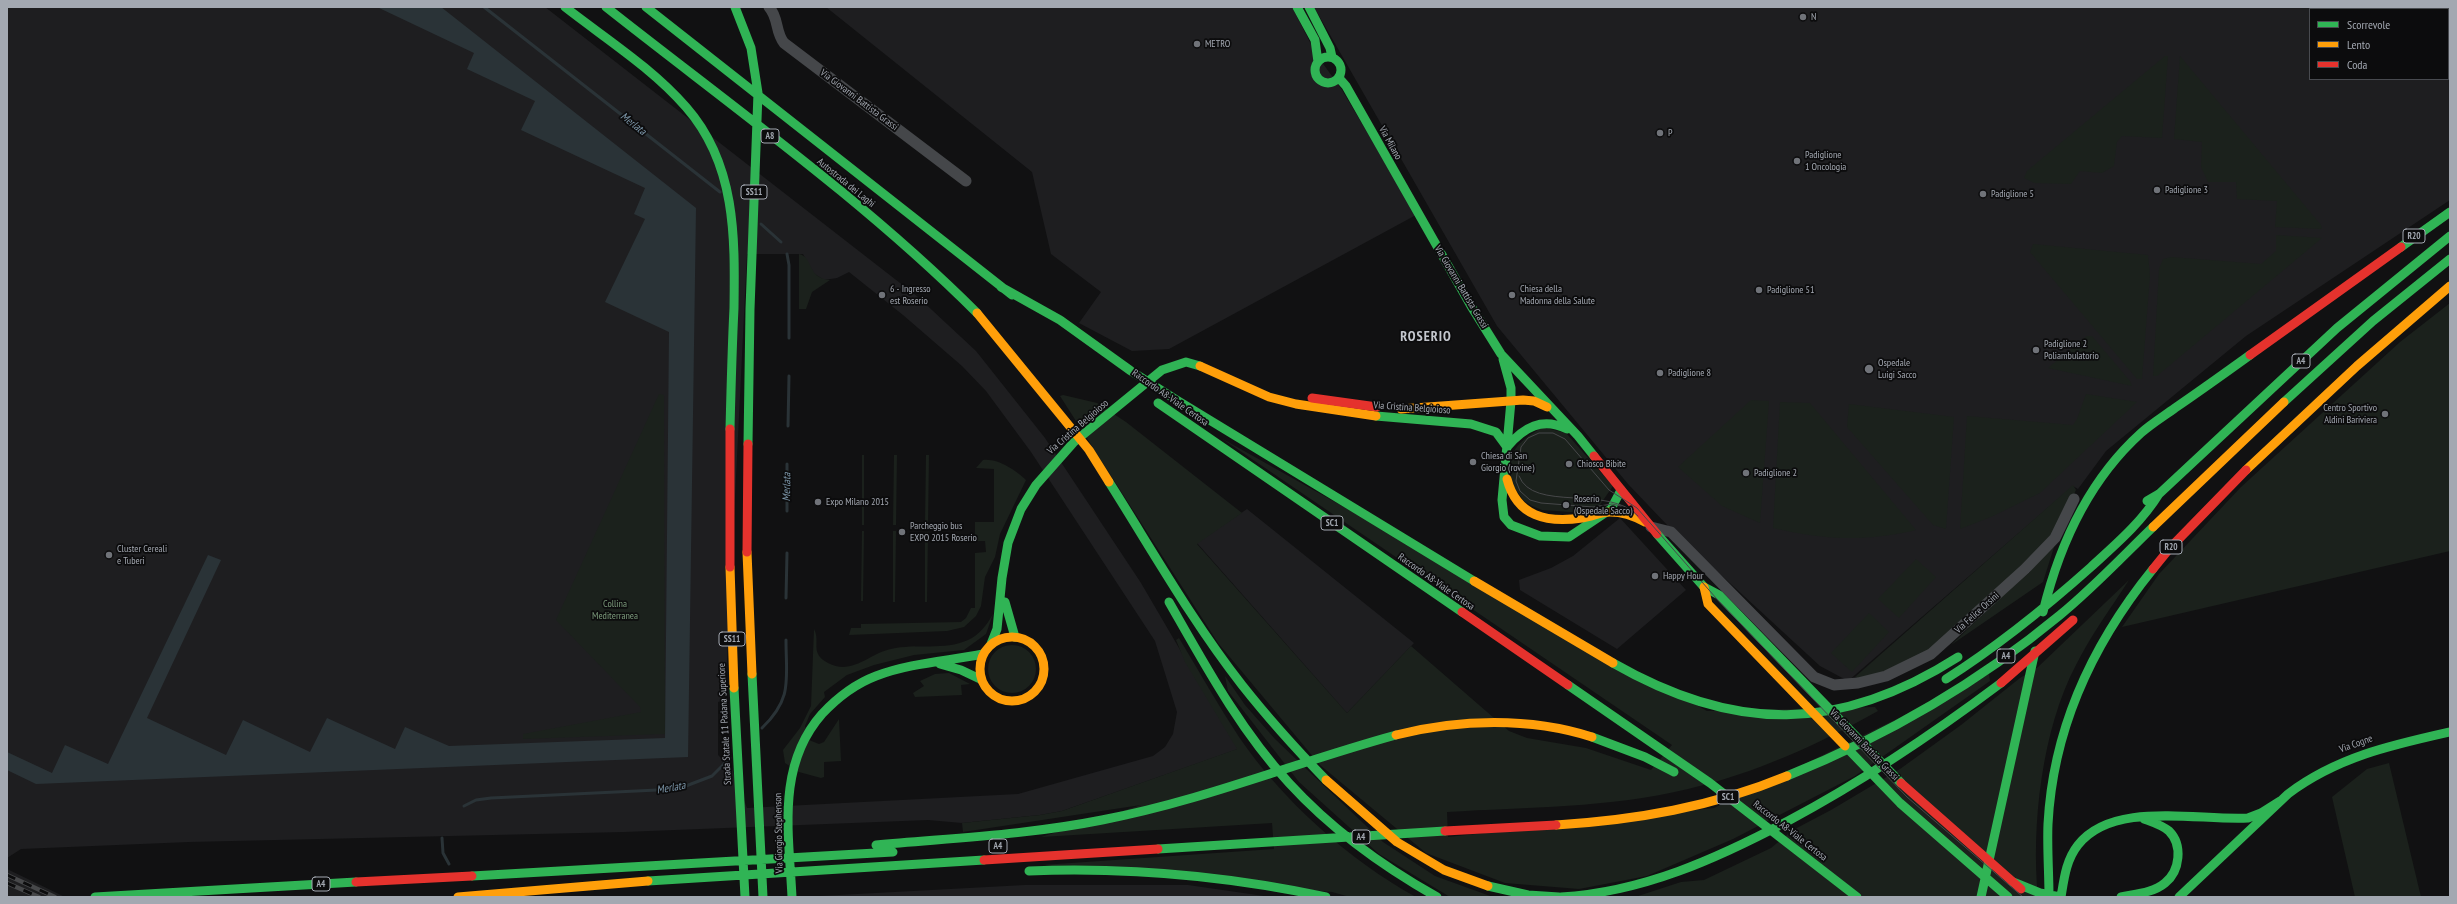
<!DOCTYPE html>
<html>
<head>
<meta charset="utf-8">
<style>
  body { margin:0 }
  #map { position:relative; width:2457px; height:904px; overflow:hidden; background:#111112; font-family:"PT Sans Narrow",sans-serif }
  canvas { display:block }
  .frame { position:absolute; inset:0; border:8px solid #a3a8b1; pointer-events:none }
  .legend { position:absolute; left:2309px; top:8px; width:140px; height:72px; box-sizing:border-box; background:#0c0c0d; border:1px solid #484a4f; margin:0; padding:5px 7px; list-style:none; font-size:12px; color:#a3a8b1 }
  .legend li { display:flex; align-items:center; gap:8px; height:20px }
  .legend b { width:20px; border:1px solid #484a4f }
</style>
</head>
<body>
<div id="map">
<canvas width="2457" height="904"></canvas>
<div class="frame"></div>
<ul class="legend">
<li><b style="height:5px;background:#30b455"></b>Scorrevole</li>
<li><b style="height:5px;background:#ff9f0a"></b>Lento</li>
<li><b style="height:5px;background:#e5322d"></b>Coda</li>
</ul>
</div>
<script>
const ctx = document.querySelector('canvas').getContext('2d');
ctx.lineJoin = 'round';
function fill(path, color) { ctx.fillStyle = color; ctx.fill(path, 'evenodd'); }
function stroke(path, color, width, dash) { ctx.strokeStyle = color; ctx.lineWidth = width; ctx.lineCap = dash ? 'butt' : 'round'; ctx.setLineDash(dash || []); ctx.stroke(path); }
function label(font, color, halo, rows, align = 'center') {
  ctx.font = font + ' "PT Sans Narrow",sans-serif'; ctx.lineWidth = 3.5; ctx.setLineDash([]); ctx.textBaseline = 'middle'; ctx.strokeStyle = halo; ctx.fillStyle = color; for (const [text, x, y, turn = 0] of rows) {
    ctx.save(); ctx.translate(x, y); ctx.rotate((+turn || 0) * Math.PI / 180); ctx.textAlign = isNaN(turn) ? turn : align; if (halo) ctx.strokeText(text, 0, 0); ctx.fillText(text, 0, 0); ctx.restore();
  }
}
fill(new Path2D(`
  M 7,7 L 545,7 L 918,297 L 976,351 L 1045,438 L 1141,583 L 1238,749 L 1062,811 L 1040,815 L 962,823 L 928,820 L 624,832 L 189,842 L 21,849 L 7,858 ZM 747,254 L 803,254 L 813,273 L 824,280 L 837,278 L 849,272 L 903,315 L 962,366 L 986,391 L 1031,452 L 1155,641 L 1177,712 L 1173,734 L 1165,747 L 1153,756 L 1018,794 L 747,808 L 732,769 L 718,755 L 718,702 L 725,700 Z
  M 826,7 L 1292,7 L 1316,54 L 1342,90 L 1416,215 L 1169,349 L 1132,351 L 1079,323 L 1101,292 L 1051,254 L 1032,172 Z
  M 1314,7 L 2450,7 L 2450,200 L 2246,336 L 2106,451 L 2078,489 L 2073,486 L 1848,681 L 1820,666 L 1669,527 L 1628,484 L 1497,326 ZM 2310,9 L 2448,9 L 2448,79 L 2310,79 Z
  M 1247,509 L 1414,643 L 1347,713 L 1197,543 Z
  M 1620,518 L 1686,590 L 1617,649 L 1520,590 L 1519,580 L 1551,568 L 1573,556 Z
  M 7,869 L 65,897 L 7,897 Z
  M 1025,885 L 1188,885 L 1271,897 L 801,897 Z`), '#1e1e20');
fill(new Path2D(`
  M 2165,56 L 2168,56 L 2162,138 L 2122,136 L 2117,142 L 2114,166 L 2102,173 L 2080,171 L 2071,184 L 2034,183 L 2024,178 L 2027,171 Z
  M 2180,56 L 2321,225 L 2322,229 L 2275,227 L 2277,201 L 2237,199 L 2236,182 L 2208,182 L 2201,167 L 2202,142 L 2174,139 Z
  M 2276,235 L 2322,238 L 2157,376 L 2153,376 L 2159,269 L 2163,259 L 2171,257 L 2261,264 L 2276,251 Z
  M 2033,244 L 2148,255 L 2150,275 L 2142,379 L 2137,379 L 2030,252 Z
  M 799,254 C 814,257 806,278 830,280 L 812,292 L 806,309 L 799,309 Z
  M 2450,303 L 2450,551 L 2122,627 L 2159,574 L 2241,487 L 2400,342 Z
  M 2087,336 L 2092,336 L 2130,381 L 2132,386 L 2048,368 Z
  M 659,394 L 664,395 L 665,734 L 523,739 L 523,734 L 641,712 L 640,707 L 556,620 Z
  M 2086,394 L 2137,402 L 2040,493 L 1991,517 L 1960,529 L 1967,416 L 2073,425 L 2077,419 Z
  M 1063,395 L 1097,403 L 1126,422 L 1242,513 L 1197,544 L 1347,713 L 1411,646 L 1509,731 L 1527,738 L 1586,748 L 1651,770 L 1672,745 L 1221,438 L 1707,711 L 1875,707 L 1878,711 C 1817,745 1756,773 1688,789 C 1610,808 1527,807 1447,812 L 1448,837 L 1714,808 L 1989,674 L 1990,681 L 1855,776 L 1733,839 L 1647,876 L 1579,889 L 1505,883 L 1426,853 L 1320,765 L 1218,643 L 1060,396 Z
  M 1751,400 L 1769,401 L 1760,523 L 1722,506 L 1678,467 Z
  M 1780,402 L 1810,403 L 1916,530 C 1866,542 1823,540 1773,528 Z
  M 1849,404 L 1954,417 L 1946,529 L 1933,525 L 1847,427 Z
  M 1542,427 L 1566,433 L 1613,486 L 1597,509 L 1584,513 L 1542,510 L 1532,506 L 1524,501 L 1511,483 C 1509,448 1515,445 1542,427 Z
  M 862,455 L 864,455 L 864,525 L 862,525 Z
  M 894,455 L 897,455 L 896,525 L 893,525 Z
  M 926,455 L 929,455 L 928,525 L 925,525 Z
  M 983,460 C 997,458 1016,470 1026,480 L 1000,534 L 995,557 L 985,577 L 981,606 L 976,616 L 964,627 L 947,631 L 849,635 L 851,628 L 861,628 L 861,624 L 961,622 L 966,618 L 971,608 L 975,608 L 975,553 L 986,552 L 985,541 L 975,541 L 975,522 L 994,522 L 994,469 L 976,468 Z
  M 2073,485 L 2076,490 L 2054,537 L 1929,650 L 1889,672 L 1861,679 L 1855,677 Z
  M 862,531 L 864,531 L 863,601 L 861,601 Z
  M 893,531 L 896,531 L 895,602 L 893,602 Z
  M 925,532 L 928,532 L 927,602 L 925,602 Z
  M 2055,544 L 2043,582 L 1951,645 L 1997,601 L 2030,572 L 2039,557 Z
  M 1916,559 L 1936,577 L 1899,618 L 1878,599 Z
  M 2129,580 C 2111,608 2091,635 2076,665 C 2042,729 2031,826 2038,897 L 1635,897 L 1681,882 L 1704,880 L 1771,848 L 1793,830 L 1831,810 L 1900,769 L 1961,725 L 2020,678 L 2038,667 Z
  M 1869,613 L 1889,632 L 1852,672 L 1831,653 Z
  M 993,614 L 986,634 L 964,650 L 914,655 L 874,665 L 847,675 L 824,692 L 825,697 L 810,714 L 805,726 L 809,740 L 819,744 L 824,742 L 839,719 L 841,761 L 824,762 L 824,777 L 821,778 L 799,772 L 785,763 L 783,750 L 800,728 L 811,706 L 814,629 C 821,642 809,653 828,663 C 852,676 870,653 891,649 C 916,643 944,651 968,640 C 979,635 987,625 993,614 Z
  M 1179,638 C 1199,671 1218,705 1239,737 C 1281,799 1350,861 1416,897 L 1350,897 L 1332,892 L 1042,865 L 1274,849 L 1272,823 L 1041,837 L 1141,805 L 963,832 L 962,823 L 1040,815 L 1062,811 L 1237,749 L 1185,662 L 1176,640 Z
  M988 669a24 24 0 1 1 48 0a24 24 0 1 1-48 0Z
  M 949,673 L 970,684 L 961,685 L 962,695 L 915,697 L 913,693 L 924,686 L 920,681 L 935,674 Z
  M 1225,676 L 1245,705 L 1275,739 L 1383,842 L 1435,876 L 1493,897 L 1450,897 L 1379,854 L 1299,782 L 1228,691 Z
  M 2389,763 L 2421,897 L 2355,897 L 2332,797 L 2367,769 Z`), '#1b211c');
fill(new Path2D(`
  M 377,7 L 441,7 L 696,208 L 688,757 L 36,784 L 7,770 L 7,752 L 52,773 L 65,745 L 108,764 L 208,555 L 221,560 L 147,718 L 226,755 L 243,720 L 310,752 L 327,718 L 395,749 L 405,727 L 449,746 L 665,738 L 669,332 L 605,302 L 645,219 L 634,214 L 645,188 L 521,130 L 535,101 L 467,69 L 474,53 Z`), '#2a3337');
stroke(new Path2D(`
  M 484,7 L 720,192
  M 761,224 L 781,242
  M 787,254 L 789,265 L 789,338
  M 788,426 L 789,376
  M 787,511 L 787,464
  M 786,598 L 787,553
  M 762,728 C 793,698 786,680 786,640
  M 464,806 L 476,800 L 491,798 L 678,789 L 712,776 L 730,758
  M 442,838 L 443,853 L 449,864`), '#2a3337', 3);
stroke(new Path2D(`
  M 769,7 C 779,18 775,32 784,43 L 966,181
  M 1651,527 L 1671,532 L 1814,677 L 1834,685 L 1858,683 L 1886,676 L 1931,654 L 2025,569 L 2055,538 L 2074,499`), '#45474a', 11);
stroke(new Path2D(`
  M 565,7 C 606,39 652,68 686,107 C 736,164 735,236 734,308 C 732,348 731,388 730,429
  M 606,7 C 730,105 865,201 977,313
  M 646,7 L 1012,295
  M 735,7 L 751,48 L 758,93 L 750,309 L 748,444
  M 1297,7 L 1315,40 L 1318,62
  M 1309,7 L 1330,48 L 1332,57
  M1315 70a13 13 0 1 1 26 0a13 13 0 1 1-26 0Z
  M 1339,78 L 1346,86 L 1471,306 L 1501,354 L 1578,436 L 1594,456
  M 2401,247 L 2450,212
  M 1001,287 L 1060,320 L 1131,371 L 1175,399 L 1474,581
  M 1503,359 L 1511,388 L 1511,401 L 1502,500 L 1504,517 L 1511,525 L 1540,536 L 1569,537 L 1611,509 L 1621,490
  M 2284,402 L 2373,321 L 2450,259
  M 1158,403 L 1462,612
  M 1376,416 L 1471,424 L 1496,432 L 1507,447
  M 1507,447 C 1524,427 1542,417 1567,429
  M 1109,482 C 1152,550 1192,621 1242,685 C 1268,718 1296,749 1326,780
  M 2147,501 L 2159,494 L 2337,328 L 2450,236
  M 1657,534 L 1704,587 L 1719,595 L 1901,783
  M 1005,602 L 1015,637
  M 1169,602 C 1205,665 1240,730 1289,783 C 1332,830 1382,866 1437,897
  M 2043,612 C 2059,546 2089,480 2141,433 C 2151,424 2164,416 2175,408 C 2200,391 2225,373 2250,355
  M 991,644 L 997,629 L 1002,578 L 1008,543 L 1021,509 L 1036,485 L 1074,442 L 1162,370 L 1186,362 L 1200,366
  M 1613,663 C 1735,733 1839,733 1958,657
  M 940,664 L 961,670 L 980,679
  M 752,674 L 763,897
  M 1946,679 C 1998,646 2045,608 2091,567 C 2116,544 2141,523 2159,494
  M 1568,685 L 1710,783 L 1857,897
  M 734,688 L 745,897
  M 1592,737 L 1645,757 L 1674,772
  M 1845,746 L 1900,803 L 2008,897
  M 1787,776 C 1884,737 1979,682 2060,615 C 2093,588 2122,557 2153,527
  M 876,845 C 951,838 1027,835 1102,820 C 1202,801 1297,762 1396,735
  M 1158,849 L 1445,831
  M 1029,871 C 1130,867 1227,876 1326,897
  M 472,876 L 893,852
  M 648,881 L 984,860
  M 2013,882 L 2040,893 L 2060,897
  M 1488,886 L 1528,895 L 1559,897
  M 95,897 L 356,882
  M 792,897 C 789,834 776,766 822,714 C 837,698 855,684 876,676 C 910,663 948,661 983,654
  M 1561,897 C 1643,892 1716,859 1788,821 C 1863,781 1933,734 2001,683
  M 1981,897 L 2035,651
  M 2049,897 C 2049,873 2047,848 2048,824 C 2053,728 2094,642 2153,569
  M 2061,897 C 2064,879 2066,860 2078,845 C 2113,800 2198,821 2248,818 L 2261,813 L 2280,801
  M 2121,897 C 2135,894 2153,893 2165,883 C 2180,871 2183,845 2169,831 C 2162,825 2152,822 2144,819
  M 2179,897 L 2288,794 C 2337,757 2392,745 2450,732`), '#30b455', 9);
stroke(new Path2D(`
  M 977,313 L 1089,450 L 1109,482
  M 1200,366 L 1269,397 L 1296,404 L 1376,416
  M 1401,409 L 1523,400 L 1534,401 L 1547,407
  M 2246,470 L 2357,366 L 2450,286
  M 1507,479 C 1517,517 1547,523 1582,518 C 1592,517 1600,512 1610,512 C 1622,512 1634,516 1645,522
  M 2153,527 L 2284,402
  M 747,552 L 752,674
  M 730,567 L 734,688
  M 1474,581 L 1613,663
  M 1704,587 L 1708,604 L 1845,746
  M980 669a32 32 0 1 1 64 0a32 32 0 1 1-64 0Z
  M 1396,735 C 1459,719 1530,717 1592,737
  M 1326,780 L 1397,842 L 1444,870 L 1488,886
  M 1556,825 C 1636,820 1712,807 1787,776
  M 458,897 L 648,881`), '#ff9f0a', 9);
stroke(new Path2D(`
  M 2250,355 L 2401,247
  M 1312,398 L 1377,407
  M 730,429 L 730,567
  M 1594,456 L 1657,534
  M 747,552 L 748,444
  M 2153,569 L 2170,548 L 2246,470
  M 1462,612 L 1568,685
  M 2001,683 L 2073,620
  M 1901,783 L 2021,889
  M 1445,831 L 1556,825
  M 984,860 L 1158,849
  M 356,882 L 472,876`), '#e5322d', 9);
stroke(new Path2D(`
  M 1519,476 C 1533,513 1609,484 1638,516
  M 1621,506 L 1612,504 L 1593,507 L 1541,503 L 1530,500 L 1520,491 L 1516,481 L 1521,447 L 1528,438 L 1539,433 L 1553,433 L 1565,439 L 1609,490 L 1637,508 L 1716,598 L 1907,797 L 2023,897`), '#47484a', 1);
const rail = new Path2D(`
  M 7,875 L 55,897
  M 7,883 L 39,897`);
stroke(rail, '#47484a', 4.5);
stroke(rail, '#0c0c0d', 3, [9]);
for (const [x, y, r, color] of [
  [1803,17,4,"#707379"],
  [1197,44,4,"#707379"],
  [1660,133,4,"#707379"],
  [1797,161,4,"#707379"],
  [2157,190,4,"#707379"],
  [1983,194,4,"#707379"],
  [1759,290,4,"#707379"],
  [882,295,4,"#707379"],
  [1512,295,4,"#707379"],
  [2036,350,4,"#707379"],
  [1869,369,5,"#707379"],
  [1660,373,4,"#707379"],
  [2385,414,4,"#707379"],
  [1473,462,4,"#707379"],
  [1569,464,4,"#707379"],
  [1746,473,4,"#707379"],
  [818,502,4,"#707379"],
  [1566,505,4,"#707379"],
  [902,532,4,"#707379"],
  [109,555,4,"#707379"],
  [1655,576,4,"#707379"]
]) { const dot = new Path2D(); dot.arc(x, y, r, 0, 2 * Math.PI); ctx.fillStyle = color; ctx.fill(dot); stroke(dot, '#0c0c0d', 1.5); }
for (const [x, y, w] of [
  [770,136,18],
  [754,192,26],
  [2414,236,22],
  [2301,361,18],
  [1332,523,22],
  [2171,547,22],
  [732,639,26],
  [2006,656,18],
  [1728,797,22],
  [1361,837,18],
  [998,846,18],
  [321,884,18]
]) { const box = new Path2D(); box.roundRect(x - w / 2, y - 7, w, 14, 3); ctx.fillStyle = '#0c0c0d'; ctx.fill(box); stroke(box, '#a3a8b1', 1); }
label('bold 9px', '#a3a8b1', null, [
  ["A8",770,136],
  ["SS11",754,192],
  ["R20",2414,236],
  ["A4",2301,361],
  ["SC1",1332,523],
  ["R20",2171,547],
  ["SS11",732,639],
  ["A4",2006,656],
  ["SC1",1728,797],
  ["A4",1361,837],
  ["A4",998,846],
  ["A4",321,884]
]);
label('10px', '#a3a8b1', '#0c0c0d', [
  ["N",1811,17],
  ["METRO",1205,44],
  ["P",1668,133],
  ["Padiglione",1805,155],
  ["1 Oncologia",1805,167],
  ["Padiglione 3",2165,190],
  ["Padiglione 5",1991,194],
  ["6 - Ingresso",890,289],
  ["est Roserio",890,301],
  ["Chiesa della",1520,289],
  ["Madonna della Salute",1520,301],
  ["Padiglione 51",1767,290],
  ["Padiglione 2",2044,344],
  ["Poliambulatorio",2044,356],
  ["Ospedale",1878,363],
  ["Luigi Sacco",1878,375],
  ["Padiglione 8",1668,373],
  ["Centro Sportivo",2377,408,"right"],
  ["Aldini Bariviera",2377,420,"right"],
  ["Chiesa di San",1481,456],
  ["Giorgio (rovine)",1481,468],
  ["Chiosco Bibite",1577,464],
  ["Padiglione 2",1754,473],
  ["Roserio",1574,499],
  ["(Ospedale Sacco)",1574,511],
  ["Expo Milano 2015",826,502],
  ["Parcheggio bus",910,526],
  ["EXPO 2015 Roserio",910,538],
  ["Cluster Cereali",117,549],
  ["e Tuberi",117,561],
  ["Happy Hour",1663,576]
], 'left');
label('10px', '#a3a8b1', '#0c0c0d', [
  ["Via Giovanni Battista Grassi",859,100,37],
  ["Via Milano",1390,143,61],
  ["Autostrada dei Laghi",846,183,39],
  ["Via Giovanni Battista Grassi",1461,287,59],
  ["Raccordo A8-Viale Certosa",1170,398,35],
  ["Via Cristina Belgioioso",1412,408,4],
  ["Via Cristina Belgioioso",1078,427,-41],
  ["Raccordo A8-Viale Certosa",1436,582,35],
  ["Via Felice Orsini",1977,613,-42],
  ["Strada Statale 11 Padana Superiore",725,724,-93],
  ["Via Cogne",2356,744,-20],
  ["Via Giovanni Battista Grassi",1864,745,46],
  ["Raccordo A8-Viale Certosa",1790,831,38],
  ["Via Giorgio Stephenson",779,833,-91]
]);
label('10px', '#7c9b7c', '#0c0c0d', [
  ["Collina",615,604],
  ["Mediterranea",615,616]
]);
label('italic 11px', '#7d97aa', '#0c0c0d', [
  ["Merlata",633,124,38],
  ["Merlata",787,487,-89],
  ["Merlata",671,788,-10]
]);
ctx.letterSpacing = '1px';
label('bold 14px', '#c4c7ce', '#0c0c0d', [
  ["ROSERIO",1426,337]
]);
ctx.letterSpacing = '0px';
</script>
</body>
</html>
